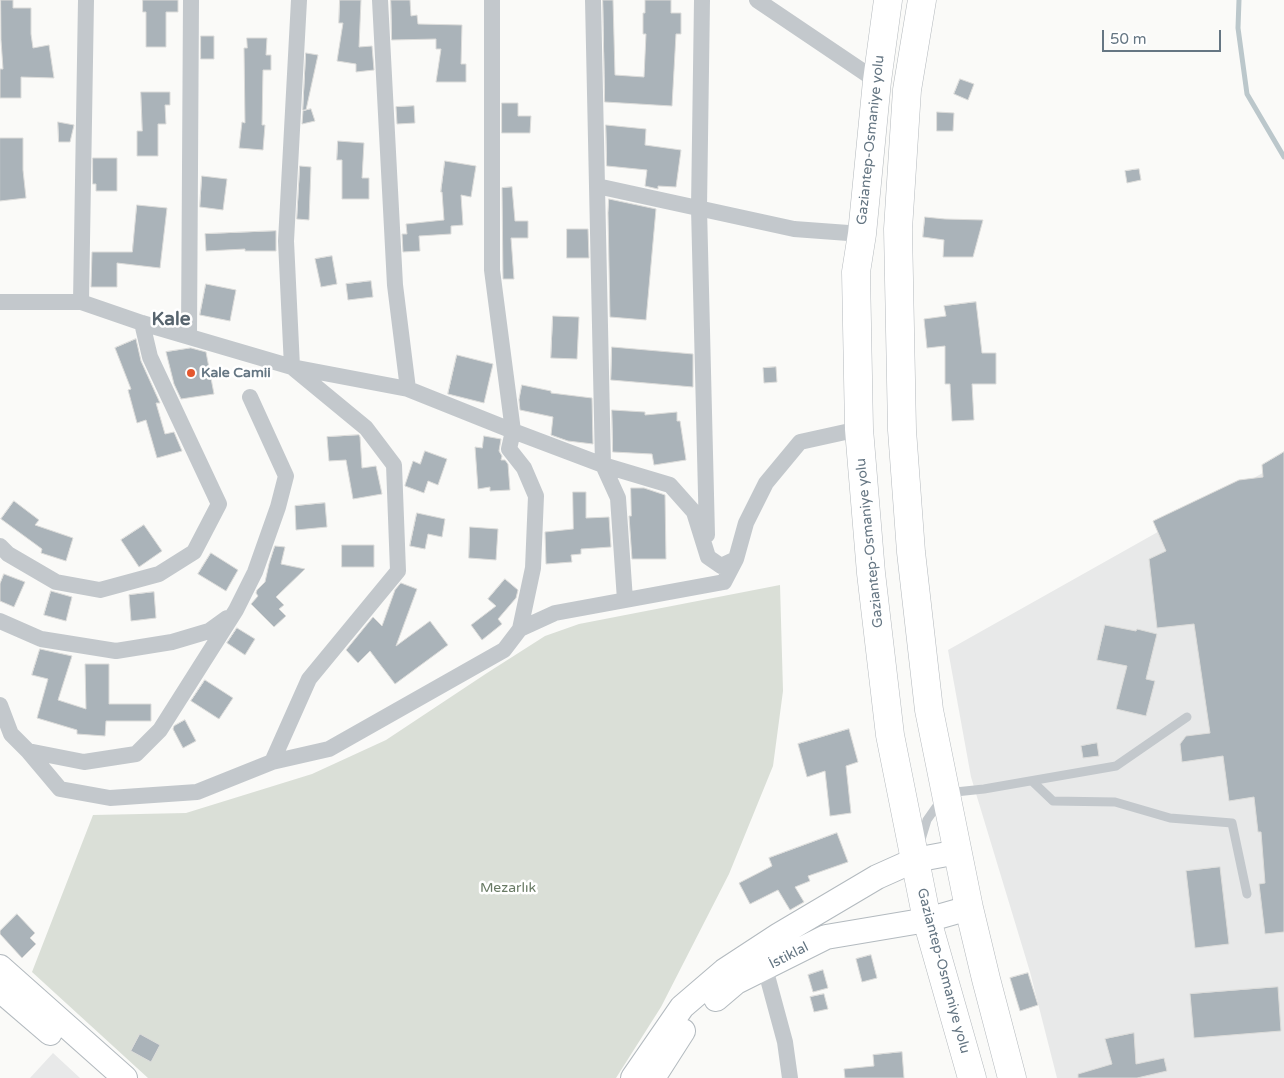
<!DOCTYPE html>
<html>
<head>
<meta charset="utf-8">
<style>
  body { margin:0 }
  #map { position:relative; width:1284px; height:1078px; overflow:hidden; background:#fafaf8; font-family:"Varela Round",sans-serif }
  canvas { display:block }
  .scale { position:absolute; left:1102px; top:30px; width:119px; height:22px; box-sizing:border-box; border:2px solid #657683; border-top:0; padding-left:6px; font-size:15px; line-height:18px; white-space:nowrap; color:#657683; -webkit-text-stroke:4px #fff; paint-order:stroke }
</style>
</head>
<body>
<div id="map">
<canvas width="1284" height="1078"></canvas>
<div class="scale">50 m</div>
</div>
<script>
const ctx = document.querySelector('canvas').getContext('2d');
ctx.lineJoin = 'round';
function fill(path, color) { ctx.fillStyle = color; ctx.fill(path, 'evenodd'); }
function stroke(path, color, width, dash) { ctx.strokeStyle = color; ctx.lineWidth = width; ctx.lineCap = dash ? 'butt' : 'round'; ctx.setLineDash(dash || []); ctx.stroke(path); }
function label(font, color, halo, rows, align = 'center') {
  ctx.font = font + ' "Varela Round",sans-serif'; ctx.lineWidth = 5; ctx.setLineDash([]); ctx.textBaseline = 'middle'; ctx.strokeStyle = halo; ctx.fillStyle = color; for (const [text, x, y, turn = 0] of rows) {
    ctx.save(); ctx.translate(x, y); ctx.rotate((+turn || 0) * Math.PI / 180); ctx.textAlign = isNaN(turn) ? turn : align; if (halo) ctx.strokeText(text, 0, 0); ctx.fillText(text, 0, 0); ctx.restore();
  }
}
fill(new Path2D(`
  M 1284,461 L 1284,1078 L 1057,1078 L 1030,972 L 971,777 L 948,650 Z
  M 53,1053 L 80,1078 L 30,1078 Z`), '#e8e9e9');
fill(new Path2D(`
  M 780,585 L 783,691 L 773,766 L 729,874 L 661,1007 L 616,1078 L 148,1078 L 32,972 L 93,815 L 186,813 L 312,774 L 386,740 L 487,673 L 545,636 L 579,624 Z`), '#dadfd7');
stroke(new Path2D(`
  M 1239,0 L 1238,28 L 1247,94 L 1284,157`), '#bbc7cb', 5);
const building = new Path2D(`
  M 1,0 L 13,0 L 13,8 L 31,8 L 31,34 L 33,48 L 49,45 L 54,78 L 21,77 L 21,98 L 0,98 L 0,69 L 3,69 L 1,40 Z
  M 143,0 L 178,0 L 178,12 L 166,12 L 166,47 L 146,47 L 146,12 L 143,12 Z
  M 340,0 L 361,0 L 359,47 L 372,46 L 374,70 L 356,72 L 356,64 L 337,61 L 343,23 L 339,23 Z
  M 391,0 L 410,0 L 411,16 L 417,15 L 418,24 L 462,25 L 461,64 L 466,64 L 466,82 L 436,82 L 441,49 L 436,49 L 436,39 L 392,40 Z
  M 603,0 L 613,0 L 615,75 L 644,77 L 646,34 L 643,34 L 643,13 L 645,13 L 645,0 L 671,0 L 671,13 L 681,13 L 681,34 L 676,34 L 672,106 L 605,102 Z
  M 201,36 L 214,36 L 214,59 L 201,59 Z
  M 247,38 L 267,38 L 266,55 L 271,55 L 271,70 L 263,70 L 262,125 L 265,125 L 263,150 L 239,148 L 242,122 L 245,123 L 244,48 L 247,48 Z
  M 306,53 L 318,55 L 306,110 L 303,110 Z
  M 960,79 L 974,84 L 968,100 L 954,94 Z
  M 141,92 L 170,92 L 170,105 L 165,105 L 166,124 L 158,124 L 158,156 L 137,156 L 137,131 L 142,131 Z
  M 502,103 L 518,103 L 518,116 L 531,116 L 530,133 L 502,133 Z
  M 414,106 L 415,123 L 397,124 L 396,107 Z
  M 311,109 L 315,121 L 302,124 L 303,111 Z
  M 937,112 L 954,113 L 953,131 L 937,131 Z
  M 58,122 L 74,125 L 70,142 L 59,142 Z
  M 606,125 L 646,129 L 645,145 L 681,150 L 676,187 L 658,186 L 658,189 L 645,186 L 647,170 L 607,166 Z
  M 0,138 L 23,138 L 23,170 L 26,198 L 0,201 Z
  M 338,141 L 364,143 L 362,178 L 369,178 L 369,199 L 342,199 L 342,160 L 337,160 Z
  M 93,158 L 117,158 L 117,191 L 96,191 L 96,184 L 93,184 Z
  M 445,161 L 476,166 L 471,197 L 461,195 L 463,225 L 451,226 L 451,234 L 419,236 L 420,251 L 403,252 L 402,234 L 407,234 L 406,224 L 444,220 L 442,192 L 441,192 Z
  M 300,166 L 311,167 L 309,220 L 297,219 Z
  M 1139,169 L 1141,180 L 1127,183 L 1125,171 Z
  M 202,176 L 227,179 L 223,210 L 200,207 Z
  M 512,187 L 515,221 L 528,221 L 528,238 L 511,238 L 514,279 L 503,279 L 502,188 Z
  M 609,199 L 656,209 L 646,320 L 610,317 L 608,213 Z
  M 137,205 L 167,208 L 160,268 L 117,263 L 117,287 L 91,287 L 92,252 L 132,252 Z
  M 925,217 L 945,219 L 983,220 L 973,257 L 943,257 L 944,240 L 923,237 Z
  M 567,229 L 588,229 L 589,258 L 567,258 Z
  M 276,231 L 276,251 L 245,251 L 245,249 L 206,251 L 205,234 Z
  M 332,256 L 337,284 L 321,287 L 315,259 Z
  M 371,281 L 373,297 L 348,300 L 346,284 Z
  M 206,284 L 236,290 L 230,321 L 200,315 Z
  M 976,302 L 982,353 L 996,353 L 996,384 L 972,384 L 974,420 L 952,421 L 950,384 L 945,384 L 945,346 L 927,348 L 924,319 L 946,316 L 944,306 Z
  M 553,316 L 579,317 L 577,359 L 551,358 Z
  M 136,339 L 141,361 L 160,403 L 156,403 L 165,434 L 174,432 L 182,451 L 157,458 L 146,420 L 137,423 L 128,390 L 131,389 L 115,348 Z
  M 612,347 L 693,354 L 693,387 L 611,380 Z
  M 191,348 L 206,352 L 214,394 L 181,399 L 174,384 L 166,352 Z
  M 457,355 L 493,364 L 484,403 L 448,394 Z
  M 776,367 L 777,382 L 764,383 L 763,368 Z
  M 522,385 L 551,391 L 551,393 L 592,398 L 593,444 L 568,441 L 551,435 L 553,417 L 520,410 L 519,400 Z
  M 612,410 L 645,412 L 645,415 L 677,412 L 677,421 L 680,421 L 686,460 L 654,465 L 652,454 L 613,452 Z
  M 359,435 L 360,437 L 362,468 L 376,466 L 382,494 L 353,499 L 346,460 L 329,461 L 327,437 Z
  M 484,436 L 501,439 L 499,451 L 502,456 L 501,460 L 505,460 L 508,464 L 510,490 L 490,491 L 490,487 L 478,489 L 475,447 L 482,448 Z
  M 425,451 L 447,459 L 438,485 L 428,481 L 424,493 L 405,486 L 405,485 L 413,461 L 420,464 Z
  M 1284,452 L 1284,932 L 1265,934 L 1259,884 L 1265,883 L 1261,832 L 1258,832 L 1254,797 L 1229,801 L 1223,756 L 1182,762 L 1180,744 L 1186,736 L 1210,733 L 1194,624 L 1157,628 L 1149,559 L 1166,551 L 1153,521 L 1239,480 L 1263,477 L 1262,465 Z
  M 631,488 L 644,488 L 665,495 L 666,559 L 632,559 L 629,516 L 631,516 Z
  M 573,492 L 586,492 L 586,518 L 609,517 L 611,547 L 581,549 L 581,554 L 571,555 L 572,562 L 546,564 L 545,532 L 573,529 Z
  M 14,501 L 39,520 L 35,525 L 73,538 L 66,561 L 41,553 L 42,549 L 1,519 Z
  M 325,503 L 327,527 L 296,530 L 295,506 Z
  M 417,513 L 445,519 L 442,537 L 428,534 L 425,549 L 410,546 Z
  M 144,525 L 162,551 L 139,567 L 121,540 Z
  M 470,527 L 498,529 L 496,560 L 469,558 Z
  M 342,545 L 374,545 L 374,567 L 342,567 Z
  M 275,546 L 285,547 L 281,564 L 305,569 L 276,597 L 284,605 L 279,609 L 286,616 L 274,627 L 251,604 L 258,596 L 256,593 L 257,590 L 265,582 L 269,564 Z
  M 211,553 L 238,570 L 226,591 L 198,574 Z
  M 4,574 L 25,582 L 14,607 L 0,601 L 0,584 Z
  M 505,579 L 518,590 L 516,598 L 498,619 L 502,624 L 482,640 L 471,625 L 496,606 L 488,599 Z
  M 401,583 L 417,589 L 396,646 L 430,621 L 448,645 L 395,684 L 370,651 L 358,663 L 346,650 L 373,617 L 382,626 L 395,590 Z
  M 51,591 L 72,597 L 66,621 L 44,615 Z
  M 154,592 L 156,618 L 131,621 L 129,595 Z
  M 1105,625 L 1136,631 L 1137,629 L 1157,634 L 1146,679 L 1155,681 L 1146,716 L 1116,709 L 1127,666 L 1097,660 Z
  M 237,628 L 255,639 L 245,655 L 227,643 Z
  M 40,649 L 72,656 L 58,700 L 86,709 L 85,664 L 109,664 L 109,704 L 151,704 L 151,721 L 106,721 L 105,736 L 77,734 L 77,730 L 37,718 L 48,679 L 32,675 Z
  M 205,680 L 233,698 L 219,719 L 191,701 Z
  M 185,720 L 196,741 L 183,748 L 173,729 L 174,726 Z
  M 849,729 L 858,762 L 846,766 L 851,813 L 830,816 L 825,771 L 807,777 L 798,744 Z
  M 1097,743 L 1099,756 L 1083,758 L 1081,746 Z
  M 837,833 L 848,862 L 808,876 L 810,881 L 795,887 L 804,902 L 790,910 L 778,890 L 750,904 L 739,883 L 772,866 L 769,858 Z
  M 1220,867 L 1229,944 L 1195,948 L 1186,871 Z
  M 17,914 L 35,933 L 30,938 L 36,944 L 22,958 L 0,934 L 0,931 Z
  M 871,955 L 877,978 L 862,982 L 856,959 Z
  M 823,970 L 828,988 L 813,992 L 808,975 Z
  M 1028,973 L 1038,1005 L 1020,1011 L 1010,978 Z
  M 1278,987 L 1281,1031 L 1194,1038 L 1190,994 Z
  M 824,994 L 828,1009 L 814,1012 L 810,997 Z
  M 1134,1033 L 1136,1064 L 1164,1058 L 1167,1071 L 1137,1078 L 1078,1078 L 1078,1074 L 1112,1064 L 1105,1039 Z
  M 140,1034 L 160,1045 L 151,1062 L 131,1051 Z
  M 902,1052 L 904,1078 L 845,1078 L 844,1069 L 874,1066 L 873,1055 Z`);
fill(building, '#aab3b9');
stroke(building, '#dcdcda', 1);
const secondary = new Path2D(`
  M 0,967 L 125,1078
  M 0,990 L 50,1033
  M 716,999 L 736,982 L 826,937 L 927,920 L 969,908
  M 633,1078 L 682,1007 L 724,971 L 779,935 L 877,877 L 915,860 L 958,852
  M 653,1078 L 683,1031`);
const highway = new Path2D(`
  M 888,0 L 877,81 L 862,234 L 856,272 L 859,429 L 871,573 L 890,735 L 927,920 L 972,1078
  M 922,0 L 907,90 L 898,229 L 902,430 L 911,552 L 929,710 L 969,908 L 986,979 L 1012,1078`);
stroke(secondary, '#b3babf', 26);
stroke(highway, '#b4b9bd', 29);
stroke(new Path2D(`
  M 1032,781 L 1053,801 L 1115,802 L 1170,818 L 1232,823 L 1247,894
  M 920,843 L 927,820 L 946,793 L 984,789 L 1116,766 L 1187,717`), '#c3c8cc', 9);
stroke(new Path2D(`
  M 380,0 L 395,285 L 408,389
  M 492,0 L 492,270 L 513,431 L 603,465 L 670,485 L 694,512 L 708,557 L 721,566 L 736,559 L 746,523 L 766,483 L 800,442 L 859,429
  M 593,0 L 603,465 L 618,498 L 625,600
  M 702,0 L 699,208 L 707,535
  M 757,0 L 877,81
  M 597,186 L 794,229 L 862,234
  M 0,302 L 81,302 L 142,323 L 292,367 L 408,389 L 513,431 L 509,449 L 524,468 L 536,496 L 533,568 L 520,629
  M 81,302 L 86,0
  M 189,336 L 191,0
  M 0,546 L 8,554 L 56,582 L 100,590 L 159,574 L 194,552 L 219,504 L 150,357 L 142,323
  M 0,621 L 41,639 L 116,651 L 172,642 L 209,631 L 227,618
  M 0,705 L 11,734 L 28,751 L 60,789 L 110,798 L 197,792 L 272,762 L 329,749 L 504,650 L 520,629 L 555,613 L 724,582 L 736,559
  M 28,751 L 84,762 L 136,754 L 160,730 L 236,610 L 255,572 L 278,507 L 286,476 L 250,397
  M 272,762 L 309,679 L 398,571 L 394,465 L 366,428 L 292,367 L 286,241 L 299,0
  M 765,968 L 785,1042 L 790,1078`), '#c3c8cc', 16);
stroke(secondary, '#fff', 24);
stroke(highway, '#fff', 28);
for (const [x, y, r, color] of [
  [191,373,5,"#e4572e"]
]) { const dot = new Path2D(); dot.arc(x, y, r, 0, 2 * Math.PI); ctx.fillStyle = color; ctx.fill(dot); stroke(dot, '#fff', 2); }
label('14px', '#657683', '#fff', [
  ["Gaziantep-Osmaniye yolu",871,140,-84],
  ["Gaziantep-Osmaniye yolu",870,543,-96],
  ["İstiklal",789,956,-27],
  ["Gaziantep-Osmaniye yolu",943,971,75]
]);
label('bold 14px', '#657683', '#fff', [
  ["Kale Camii",201,373]
], 'left');
label('14px', '#687a64', '#fff', [
  ["Mezarlık",508,888]
]);
label('bold 19px', '#57646e', '#fff', [
  ["Kale",171,320]
]);
</script>
</body>
</html>
